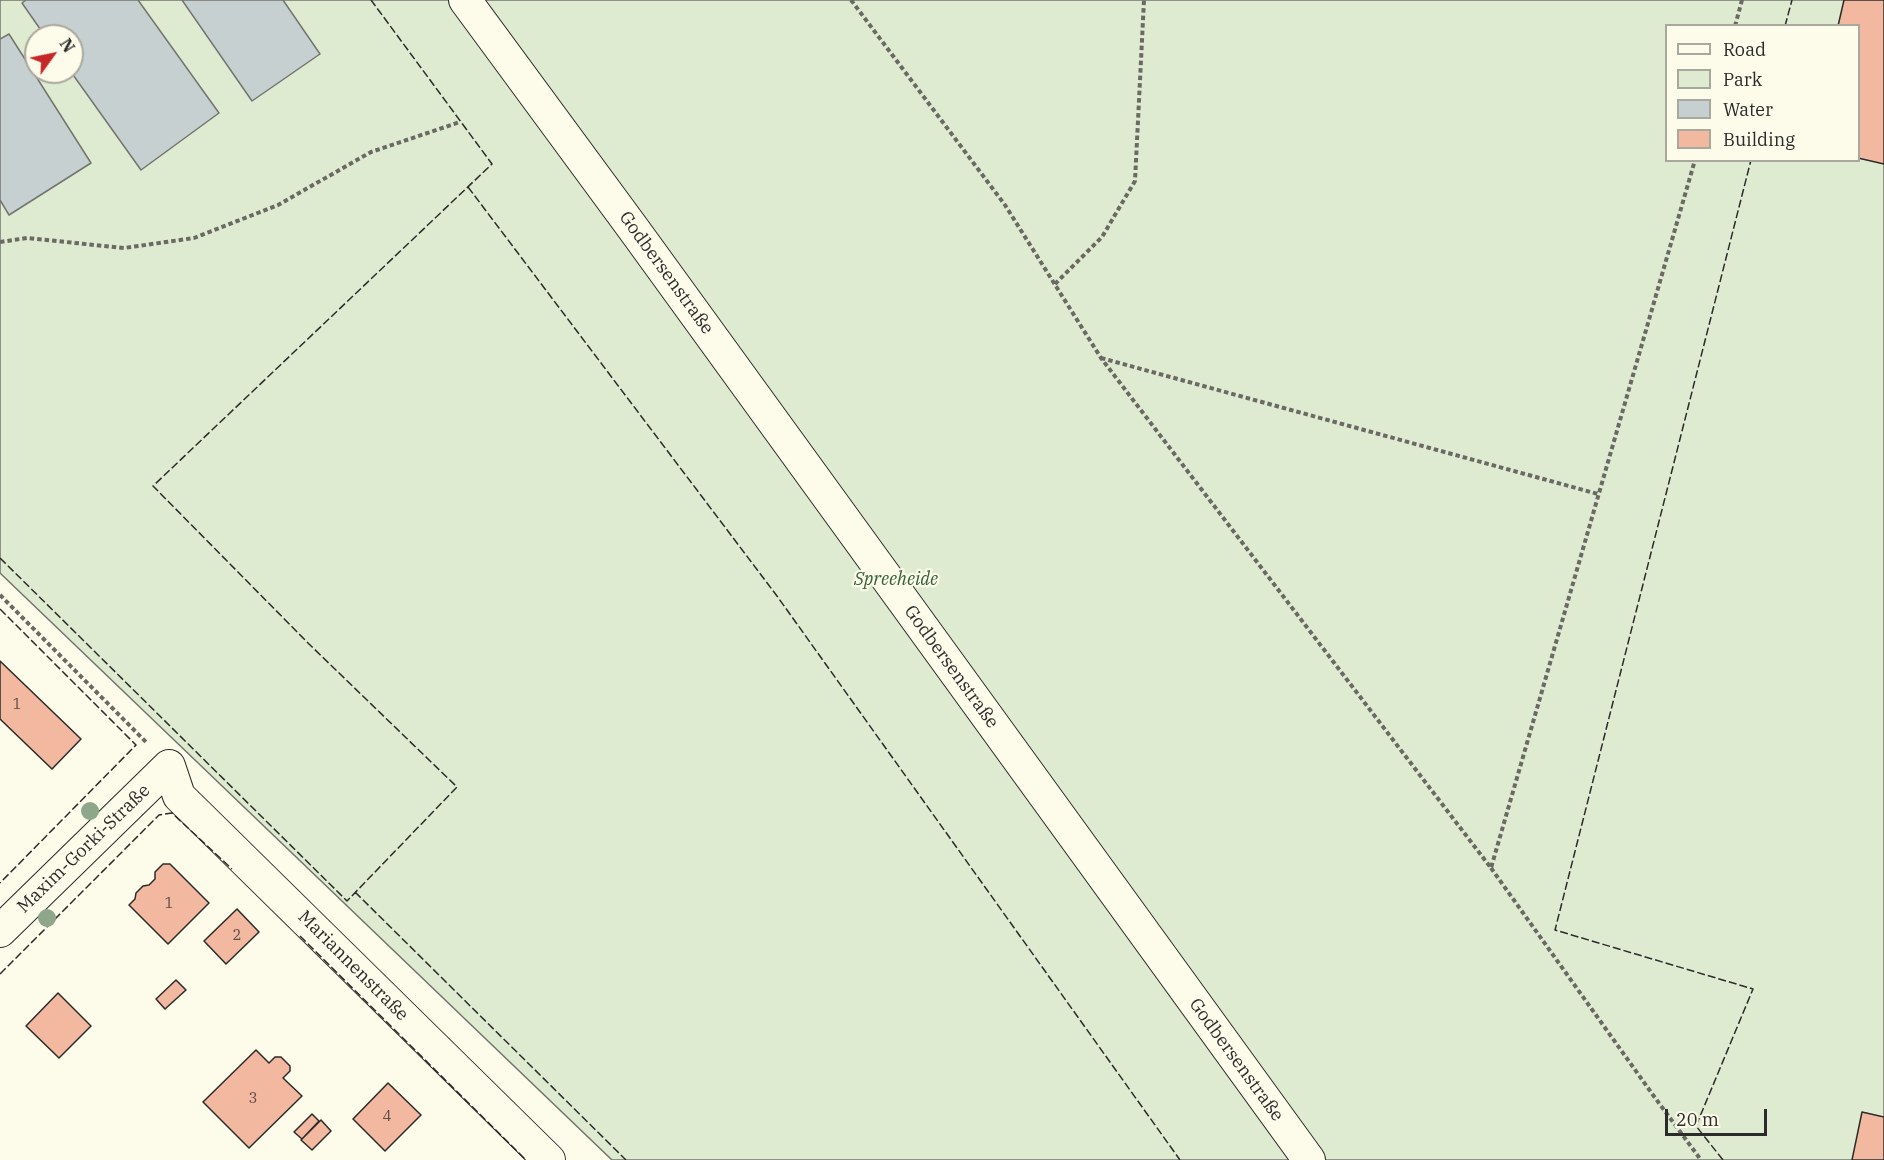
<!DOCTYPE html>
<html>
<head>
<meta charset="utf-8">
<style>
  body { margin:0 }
  #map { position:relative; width:1884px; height:1160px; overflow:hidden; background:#fdfbea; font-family:"IBM Plex Serif",serif }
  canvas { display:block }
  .legend { position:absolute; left:1665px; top:24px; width:195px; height:138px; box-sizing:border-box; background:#fdfbea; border:2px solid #a9a89e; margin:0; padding:8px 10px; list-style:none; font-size:18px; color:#2b2b2b }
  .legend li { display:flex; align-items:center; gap:12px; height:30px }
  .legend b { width:30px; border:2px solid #a9a89e }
  .north { position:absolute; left:24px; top:24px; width:60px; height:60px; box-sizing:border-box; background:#fdfbea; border:2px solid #a9a89e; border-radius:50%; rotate:57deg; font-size:16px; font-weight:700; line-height:24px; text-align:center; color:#2b2b2b }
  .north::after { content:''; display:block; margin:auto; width:21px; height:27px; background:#c62828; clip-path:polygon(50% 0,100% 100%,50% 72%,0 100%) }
  .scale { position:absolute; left:1665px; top:1109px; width:102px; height:27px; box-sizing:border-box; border:3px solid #2b2b2b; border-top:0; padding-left:8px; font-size:18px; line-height:21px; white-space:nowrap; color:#2b2b2b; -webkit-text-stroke:4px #fdfbea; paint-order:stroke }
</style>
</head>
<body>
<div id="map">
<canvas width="1884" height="1160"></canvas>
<ul class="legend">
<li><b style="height:8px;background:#fdfbea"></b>Road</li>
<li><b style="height:16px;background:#deebd1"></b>Park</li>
<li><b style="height:16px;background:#c7d0d0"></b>Water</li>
<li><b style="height:16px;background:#f2b8a0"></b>Building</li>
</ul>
<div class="north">N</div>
<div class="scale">20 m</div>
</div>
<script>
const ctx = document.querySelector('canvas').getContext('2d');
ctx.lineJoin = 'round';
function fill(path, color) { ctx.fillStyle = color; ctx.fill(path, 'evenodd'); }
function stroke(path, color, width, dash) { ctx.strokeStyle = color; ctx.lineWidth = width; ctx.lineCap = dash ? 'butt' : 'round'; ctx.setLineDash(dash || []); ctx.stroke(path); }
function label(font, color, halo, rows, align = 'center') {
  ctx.font = font + ' "IBM Plex Serif",serif'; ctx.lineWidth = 4.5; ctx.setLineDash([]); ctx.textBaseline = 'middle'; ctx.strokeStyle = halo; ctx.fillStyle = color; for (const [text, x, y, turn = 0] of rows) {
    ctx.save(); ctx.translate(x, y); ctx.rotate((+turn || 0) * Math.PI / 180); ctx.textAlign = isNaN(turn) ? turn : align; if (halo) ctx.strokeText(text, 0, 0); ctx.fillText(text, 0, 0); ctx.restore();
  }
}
const green = new Path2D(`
  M 0,0 L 1884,0 L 1884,1160 L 612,1160 L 0,573 ZM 1666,26 L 1858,26 L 1858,160 L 1666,160 ZM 36,36 L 72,36 L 72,72 L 36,72 Z`);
fill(green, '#deebd1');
stroke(green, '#74746e', 1.5);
const water = new Path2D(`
  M 26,0 L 138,0 L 219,113 L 141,170 L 71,72 L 72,36 L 45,36 L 22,3 Z
  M 182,0 L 283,0 L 320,54 L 252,101 Z
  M 9,34 L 91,163 L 9,215 L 0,200 L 0,39 Z`);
fill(water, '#c7d0d0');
stroke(water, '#74746e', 1.5);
const building = new Path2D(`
  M 1844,0 L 1884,0 L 1884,164 L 1858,158 L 1858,26 L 1838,26 Z
  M 0,661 L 81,739 L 52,769 L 0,719 Z
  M 163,864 L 170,864 L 209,903 L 168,944 L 129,905 L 135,899 L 136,893 L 143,886 L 149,885 L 155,879 L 155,872 Z
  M 237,909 L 259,932 L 226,964 L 204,941 Z
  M 176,980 L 186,990 L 165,1009 L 156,999 Z
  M 58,993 L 91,1026 L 59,1058 L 26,1026 Z
  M 256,1050 L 269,1063 L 275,1057 L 281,1057 L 290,1066 L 290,1071 L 283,1078 L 302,1096 L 249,1148 L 203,1102 Z
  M 388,1083 L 421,1115 L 385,1151 L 353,1119 Z
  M 1862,1112 L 1884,1117 L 1884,1160 L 1852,1160 Z
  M 312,1114 L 319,1121 L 302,1139 L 294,1132 Z
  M 321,1120 L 331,1131 L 312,1150 L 301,1140 Z`);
fill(building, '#f2b8a0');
stroke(building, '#2b2b2b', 1.5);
const street = new Path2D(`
  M 465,0 L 635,231 L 1309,1160
  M 0,931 L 169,766 L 179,796 L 549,1160`);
stroke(street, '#2b2b2b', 34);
stroke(new Path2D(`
  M 851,0 L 1005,205 L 1101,358 L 1491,868 L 1695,160
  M 1735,26 L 1742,0
  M 0,242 L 27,238 L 124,248 L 194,238 L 278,205 L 371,152 L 460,122
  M 1055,284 L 1102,237 L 1135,181 L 1144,0
  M 1101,358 L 1598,494
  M 0,595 L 147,743
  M 1491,868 L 1653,1095 L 1701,1160`), '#6a6964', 4, [4.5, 3]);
stroke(street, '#fdfbea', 32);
stroke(new Path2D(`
  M 1785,26 L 1792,0
  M 468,187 L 777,596 L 1180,1160
  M 0,558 L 347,901 L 457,787 L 309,644 L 153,486 L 492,164 L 371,0
  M 0,609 L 136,745 L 0,883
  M 355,892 L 626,1160
  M 300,936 L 526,1160
  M 0,974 L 159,815 L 172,813 L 232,869
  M 1723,1160 L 1696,1126 L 1753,989 L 1555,930 L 1751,160`), '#2b2b2b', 1.5, [8, 3]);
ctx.fillStyle = '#8ea78a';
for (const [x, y] of [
  [90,811],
  [47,918]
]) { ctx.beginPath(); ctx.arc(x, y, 9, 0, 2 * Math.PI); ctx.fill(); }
label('15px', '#5d4e48', null, [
  ["1",17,705],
  ["1",169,904],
  ["2",237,936],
  ["3",253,1099],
  ["4",387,1117]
]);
label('18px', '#2b2b2b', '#fdfbea', [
  ["Godbersenstraße",666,273,54],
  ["Godbersenstraße",951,667,54],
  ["Maxim-Gorki-Straße",84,849,-44],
  ["Mariannenstraße",353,966,45],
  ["Godbersenstraße",1236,1060,54]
]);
label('italic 18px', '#34623c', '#fdfbea', [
  ["Spreeheide",896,580]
]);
</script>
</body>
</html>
